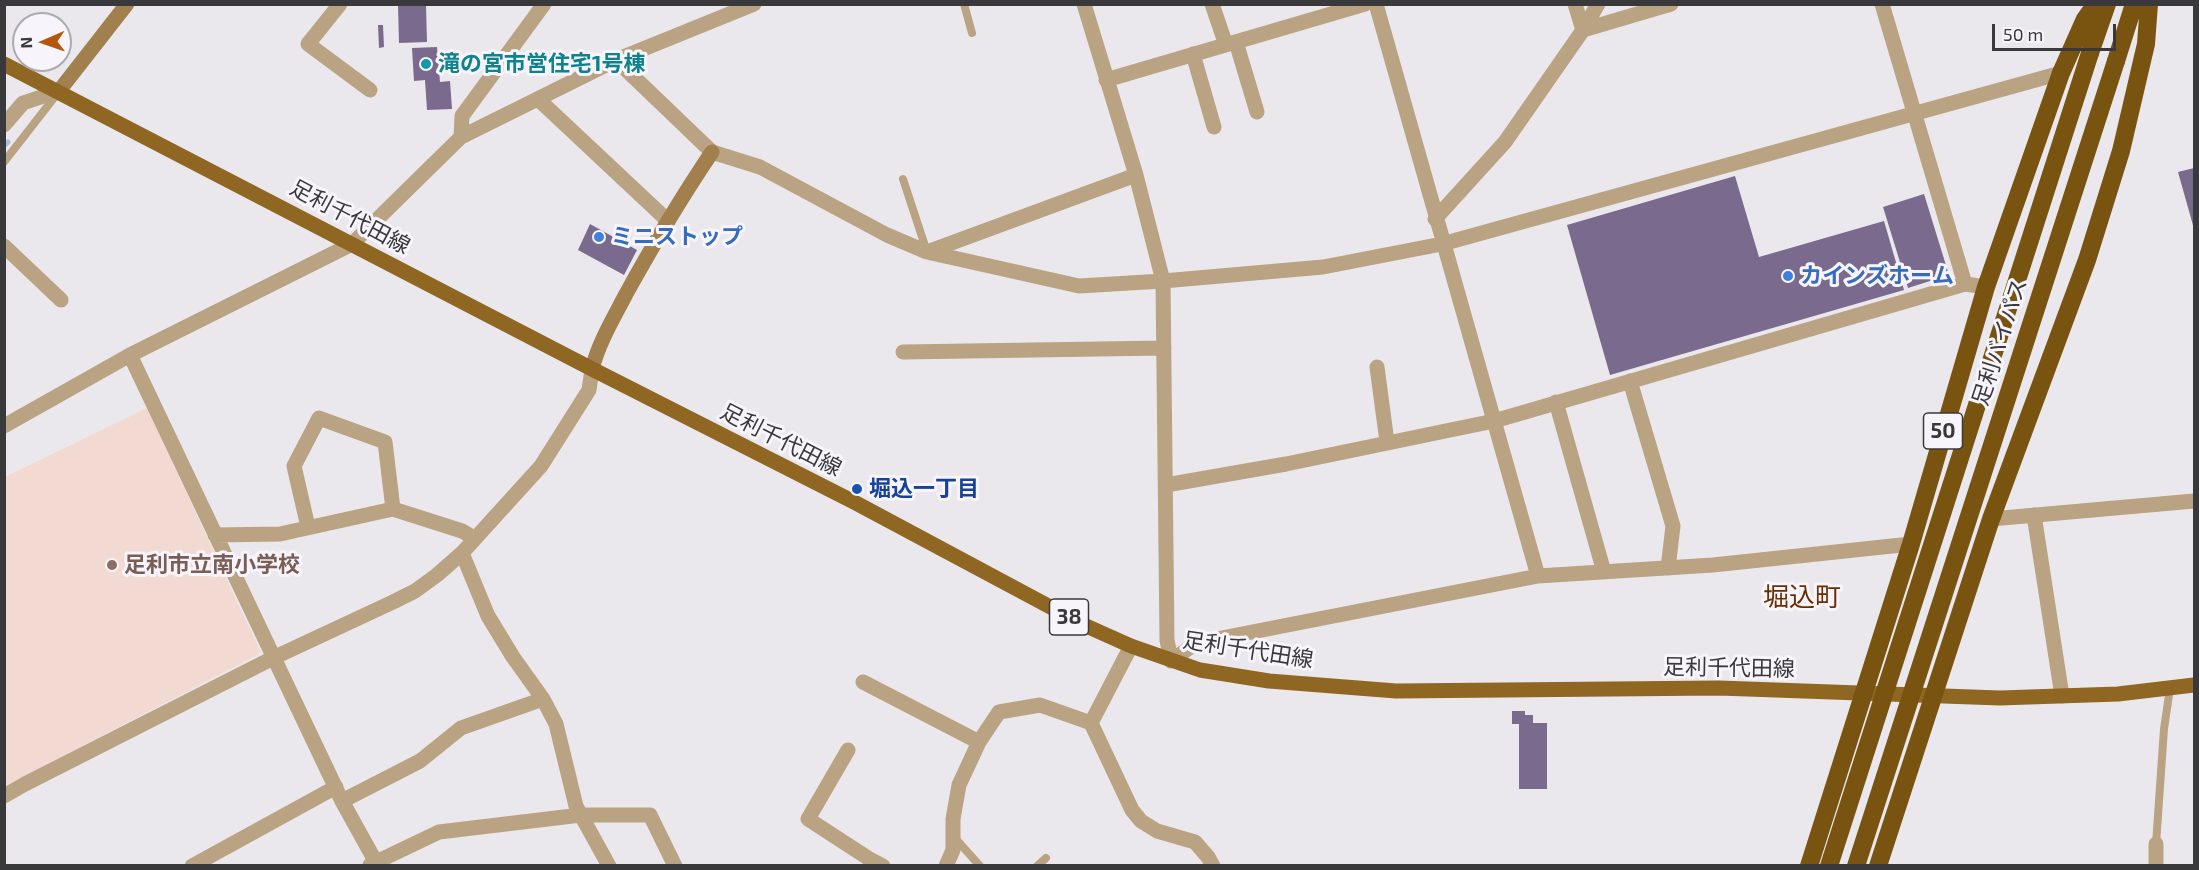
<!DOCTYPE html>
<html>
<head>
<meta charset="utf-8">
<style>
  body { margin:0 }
  #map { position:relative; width:2199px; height:870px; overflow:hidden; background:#eae8ed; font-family:"Exo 2",sans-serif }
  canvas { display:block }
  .frame { position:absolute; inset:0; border:6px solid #39393b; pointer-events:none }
  .north { position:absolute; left:12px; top:12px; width:60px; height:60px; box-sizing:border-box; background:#f7f5fb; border:2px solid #abaaae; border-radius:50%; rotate:268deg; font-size:16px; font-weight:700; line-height:24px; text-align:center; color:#39393b }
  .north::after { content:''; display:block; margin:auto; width:21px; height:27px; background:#b5560c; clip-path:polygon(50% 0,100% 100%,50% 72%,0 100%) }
  .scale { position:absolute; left:1992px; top:24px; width:124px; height:27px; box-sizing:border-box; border:3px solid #39393b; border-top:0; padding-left:8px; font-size:18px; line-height:21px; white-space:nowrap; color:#39393b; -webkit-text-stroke:4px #f7f5fb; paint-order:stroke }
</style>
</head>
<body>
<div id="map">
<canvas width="2199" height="870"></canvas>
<div class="frame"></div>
<div class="north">N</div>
<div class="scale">50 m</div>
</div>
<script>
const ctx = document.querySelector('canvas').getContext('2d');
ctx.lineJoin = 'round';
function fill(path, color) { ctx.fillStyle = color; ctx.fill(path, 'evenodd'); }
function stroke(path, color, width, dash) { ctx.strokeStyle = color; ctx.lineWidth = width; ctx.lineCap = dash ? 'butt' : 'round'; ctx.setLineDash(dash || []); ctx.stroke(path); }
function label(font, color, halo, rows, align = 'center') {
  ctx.font = font + ' "Exo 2","Noto Sans JP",sans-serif'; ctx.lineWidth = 6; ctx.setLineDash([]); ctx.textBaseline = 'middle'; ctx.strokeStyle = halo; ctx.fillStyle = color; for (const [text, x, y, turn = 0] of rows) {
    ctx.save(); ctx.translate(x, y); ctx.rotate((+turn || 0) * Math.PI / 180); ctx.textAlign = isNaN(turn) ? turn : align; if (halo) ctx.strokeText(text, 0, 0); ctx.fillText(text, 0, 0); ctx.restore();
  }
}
fill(new Path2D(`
  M 147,408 L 261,653 L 5,786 L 5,477 Z`), '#f2d9d1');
stroke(new Path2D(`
  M 4,146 L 8,142`), '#aabde1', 5);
fill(new Path2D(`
  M 426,5 L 427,42 L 399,43 L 398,6 Z
  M 378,25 L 383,25 L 384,47 L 379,48 Z
  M 437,47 L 440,82 L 450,81 L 452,109 L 427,110 L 425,80 L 414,81 L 412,48 Z
  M 2194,168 L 2194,229 L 2178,172 Z
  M 1735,176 L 1759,257 L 1884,221 L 1904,290 L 1610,375 L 1567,225 Z
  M 1924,194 L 1949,275 L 1908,288 L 1883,207 Z
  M 590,224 L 637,250 L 624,275 L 578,250 Z
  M 1512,711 L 1525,711 L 1525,715 L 1533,715 L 1533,723 L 1547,723 L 1547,789 L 1519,789 L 1519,724 L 1512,724 Z`), '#7a6b8e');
stroke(new Path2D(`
  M 964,4 L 972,33
  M 4,162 L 57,94
  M 903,179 L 927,252
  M 954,837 L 980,866
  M 2156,844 L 2164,729 L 2170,688
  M 1037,866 L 1046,858`), '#baa382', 8);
stroke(new Path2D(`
  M 340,4 L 308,44 L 370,90
  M 1084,4 L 1136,175 L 1163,281 L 1167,640 L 1171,661 L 1196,643 L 1538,576 L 1713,565 L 1911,544
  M 1212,4 L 1226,45
  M 1376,4 L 1538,576
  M 1575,4 L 1583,30 L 1671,4
  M 1882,4 L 1965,284
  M 1236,42 L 1257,112
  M 1193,54 L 1214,127
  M 616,60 L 712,152 L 760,167 L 887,235 L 927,252 L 1079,286 L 1163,281 L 1323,267 L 1442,244 L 2061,73
  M 1106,80 L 1365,4
  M 538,99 L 667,220
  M 4,125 L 23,103 L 59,91
  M 461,137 L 462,116 L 544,4
  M 1435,219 L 1505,142 L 1583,30 L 1598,4
  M 4,246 L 61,300
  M 927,252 L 1136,175
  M 903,352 L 1164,348
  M 130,355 L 342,801 L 378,866
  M 1377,367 L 1387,442
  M 1630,381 L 1673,526 L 1668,568
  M 1556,402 L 1604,572
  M 4,426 L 130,355 L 352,244 L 461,137 L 616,60 L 754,4
  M 1166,485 L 1286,464 L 1494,421 L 1965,284 L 1986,287
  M 2034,515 L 2062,696
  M 1991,519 L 2194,501
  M 308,527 L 294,466 L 319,418 L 385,442 L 393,509
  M 215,535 L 280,534 L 393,509 L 462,531 L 474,538
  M 462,553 L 488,616 L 513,657 L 543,699 L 556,724 L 576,806 L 609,866
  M 863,682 L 979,742
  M 1091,723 L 1131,646
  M 848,750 L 808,819 L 868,858 L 883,866
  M 4,796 L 25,784 L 273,658 L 393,602 L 415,591 L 437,575 L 462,553 L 541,466 L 589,390 L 592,369
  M 342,801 L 420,761 L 461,728 L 543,699
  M 2156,844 L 2156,866
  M 370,865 L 439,832 L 581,815 L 650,815 L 675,866
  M 192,866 L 336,787
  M 946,866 L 953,850 L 953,819 L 959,785 L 979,742 L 999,712 L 1040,705 L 1091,723 L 1132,810 L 1141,821 L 1157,831 L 1195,842 L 1208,857 L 1213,866`), '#baa382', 15);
stroke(new Path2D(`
  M 59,91 L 127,4
  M 592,369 C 599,342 613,319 626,294 C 653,245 681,198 712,152`), '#a1804e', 15);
stroke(new Path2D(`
  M 4,64 L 592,369 L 854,502 L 1084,625 L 1131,646 L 1200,670 L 1269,681 L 1396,691 L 1719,688 L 2000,698 L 2118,694 L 2194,685`), '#906722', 15);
stroke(new Path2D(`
  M 2090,53 L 2107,4
  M 2116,61 L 2134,4
  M 1809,866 L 1911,544 L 1986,287 L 2061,73 L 2085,19 L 2096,4
  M 1878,866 L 1991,519 L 2087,260 L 2121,151 L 2146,44 L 2149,4`), '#795410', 18);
stroke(new Path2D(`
  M 1829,866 L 2090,53
  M 1856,866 L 2116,61`), '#795410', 18);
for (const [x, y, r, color] of [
  [426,64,6,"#0f9aa8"],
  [599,237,6,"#3f7fe0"],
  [1788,276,6,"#3f7fe0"],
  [857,489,6,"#1a4fb4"],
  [112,565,6,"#8d6e63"]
]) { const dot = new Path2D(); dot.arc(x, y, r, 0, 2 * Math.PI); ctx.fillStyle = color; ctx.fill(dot); stroke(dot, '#f7f5fb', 2); }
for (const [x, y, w] of [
  [1943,431,39],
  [1069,617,39]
]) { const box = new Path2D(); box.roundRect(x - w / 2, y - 18, w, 36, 4.5); ctx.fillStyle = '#f7f5fb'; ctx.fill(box); stroke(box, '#39393b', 1.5); }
label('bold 21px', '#39393b', null, [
  ["50",1943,431],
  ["38",1069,617]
]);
label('bold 22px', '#0d838f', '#f7f5fb', [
  ["滝の宮市営住宅1号棟",438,64]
], 'left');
label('22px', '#39393b', '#f7f5fb', [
  ["足利千代田線",350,217,28],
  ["足利バイパス",2000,342,-72],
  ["足利千代田線",781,440,27],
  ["足利千代田線",1248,650,9],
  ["足利千代田線",1729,668,1]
]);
label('bold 22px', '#366cbe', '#f7f5fb', [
  ["ミニストップ",611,237],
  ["カインズホーム",1800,276]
], 'left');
label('bold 22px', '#164399', '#f7f5fb', [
  ["堀込一丁目",869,489]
], 'left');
label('bold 22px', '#785e54', '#f7f5fb', [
  ["足利市立南小学校",124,565]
], 'left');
label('26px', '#6a2e00', '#f7f5fb', [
  ["堀込町",1802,597]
]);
</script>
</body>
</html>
